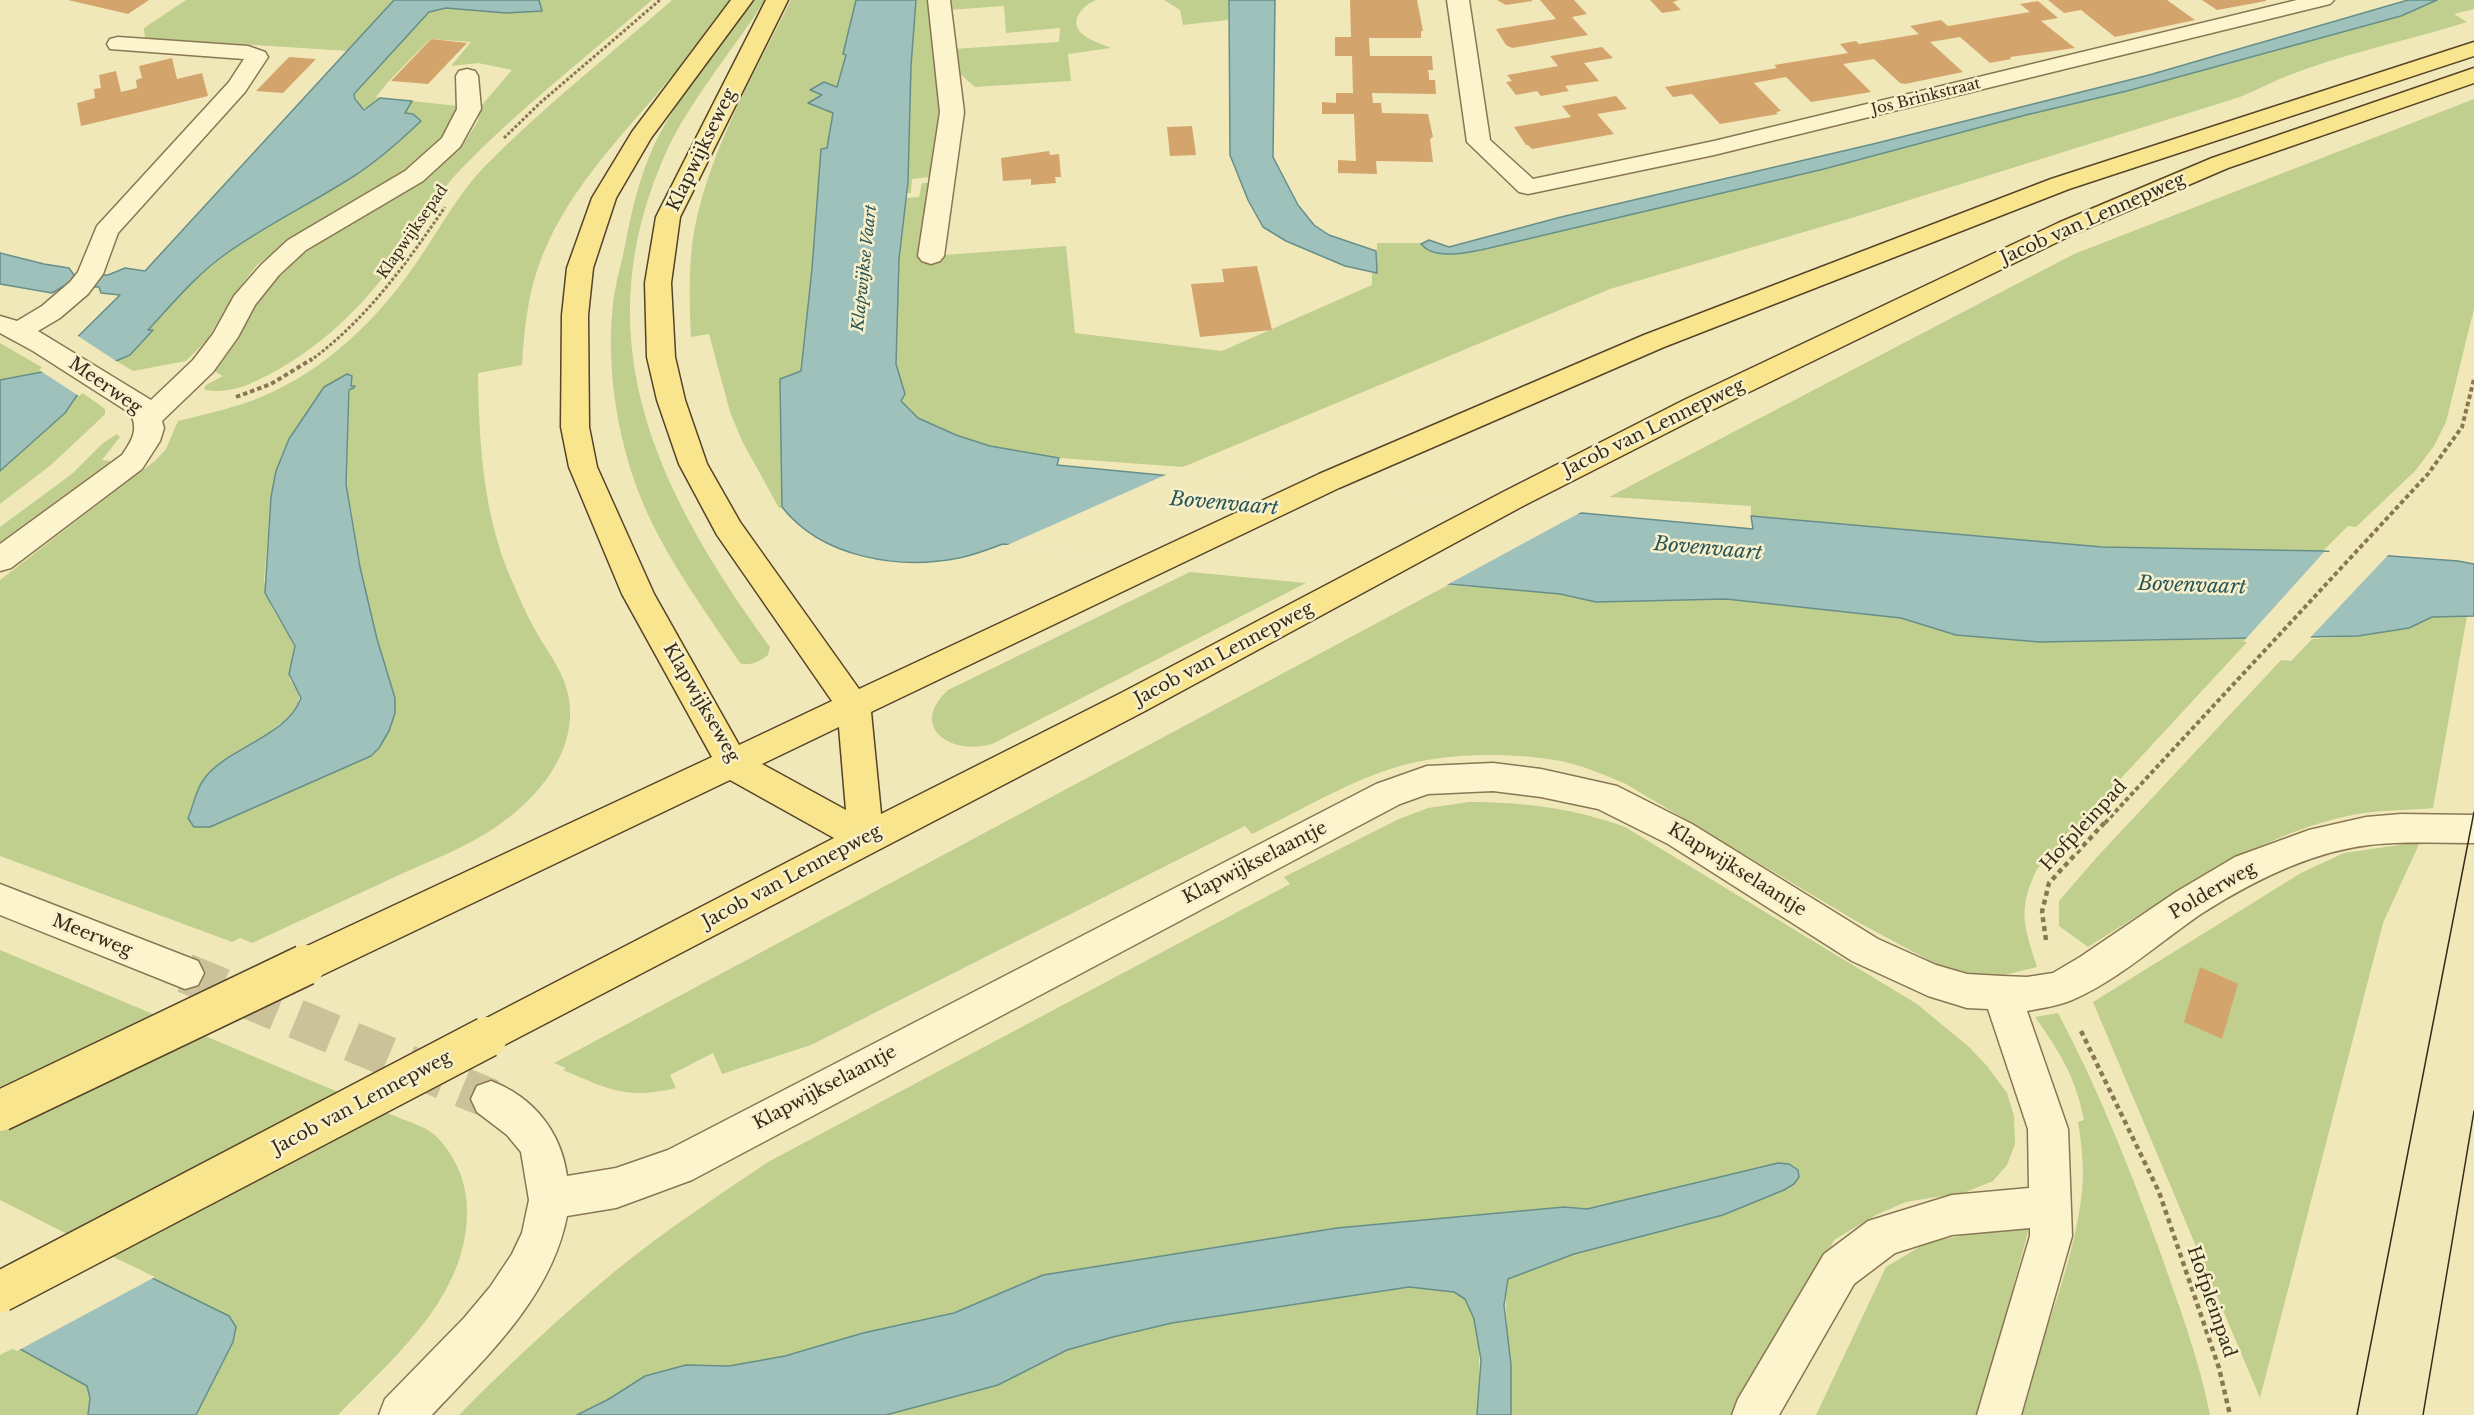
<!DOCTYPE html>
<html>
<head>
<meta charset="utf-8">
<style>
  body { margin:0 }
  canvas { display:block; background:#f1e8ba }
</style>
</head>
<body>
<canvas width="2474" height="1415"></canvas>
<script>
const ctx = document.querySelector('canvas').getContext('2d');
ctx.lineJoin = 'round';
function fill(path, color) { ctx.fillStyle = color; ctx.fill(path, 'evenodd'); }
function stroke(path, color, width, dash) { ctx.strokeStyle = color; ctx.lineWidth = width; ctx.lineCap = dash ? 'butt' : 'round'; ctx.setLineDash(dash || []); ctx.stroke(path); }
function label(font, color, halo, rows, align = 'center') {
  ctx.font = font + ' "Libre Baskerville",serif'; ctx.lineWidth = 5; ctx.setLineDash([]); ctx.textBaseline = 'middle'; ctx.strokeStyle = halo; ctx.fillStyle = color; for (const [text, x, y, turn = 0] of rows) {
    ctx.save(); ctx.translate(x, y); ctx.rotate((+turn || 0) * Math.PI / 180); ctx.textAlign = isNaN(turn) ? turn : align; if (halo) ctx.strokeText(text, 0, 0); ctx.fillText(text, 0, 0); ctx.restore();
  }
}
fill(new Path2D(`
  M 186,0 L 394,0 L 349,51 L 145,38 L 144,28 Z
  M 539,0 L 652,0 C 588,56 520,108 461,169 C 434,197 417,231 395,262 C 362,307 320,348 270,374 C 249,385 230,394 206,390 L 204,389 L 206,385 L 223,376 L 210,369 L 268,282 L 306,249 L 398,196 L 432,171 L 464,143 L 478,121 L 481,106 L 512,70 L 478,63 L 451,66 L 471,42 L 430,39 L 389,81 L 376,97 L 380,98 L 367,110 L 360,105 L 354,94 L 429,12 L 446,8 L 506,13 L 542,10 Z
  M 672,0 L 729,0 C 705,32 682,64 657,94 C 612,146 564,197 540,262 C 528,293 524,331 522,365 L 478,373 C 479,443 483,515 512,581 C 519,596 525,612 533,626 C 544,647 561,667 567,690 C 584,753 529,810 478,838 C 448,855 415,867 384,882 C 340,902 296,923 252,943 L 240,938 L 232,942 L 0,856 L 0,580 L 156,460 L 166,449 L 178,421 C 206,414 235,408 261,397 C 326,370 378,319 417,262 C 439,230 458,194 485,166 C 543,107 610,55 672,0 ZM 350,386 L 346,484 L 360,567 L 377,639 L 395,698 L 191,812 L 192,807 L 262,738 L 288,717 L 298,704 L 300,693 L 290,680 L 295,646 L 271,606 L 264,581 L 271,497 L 276,471 L 289,439 Z
  M 752,0 L 765,0 C 731,54 685,105 661,164 C 584,348 662,498 770,647 L 768,655 C 760,661 749,667 740,663 C 704,609 664,556 640,496 C 617,437 606,367 613,304 C 615,286 620,268 624,251 C 632,208 642,164 664,126 C 690,82 723,42 752,0 Z
  M 791,0 L 856,0 L 843,54 L 846,54 L 837,88 L 811,90 L 833,99 L 809,103 L 833,113 L 827,149 L 821,149 L 812,269 L 801,371 L 780,380 L 782,507 L 779,508 L 742,441 L 730,412 L 709,334 L 691,337 C 689,295 688,249 699,209 C 718,135 757,68 791,0 Z
  M 916,0 L 931,0 L 942,95 L 940,127 L 930,177 L 912,179 L 911,193 L 906,193 L 911,66 Z
  M 948,0 L 1096,0 C 1082,6 1066,23 1085,36 C 1092,41 1102,44 1111,48 L 1068,54 L 1071,81 L 975,87 L 960,74 L 953,49 L 1059,42 L 1060,28 L 1006,33 L 1004,6 L 948,10 Z
  M 1164,0 L 1229,0 L 1228,20 L 1183,25 L 1180,10 Z
  M 2437,0 L 2474,0 L 2474,9 L 2454,14 L 2467,22 C 2406,41 2341,54 2282,78 C 2268,84 2255,91 2240,97 L 1855,217 L 1610,289 L 1183,467 L 1059,458 L 990,446 L 956,435 L 918,418 L 901,401 L 905,394 L 896,364 L 899,258 L 906,198 L 919,197 L 922,183 L 930,183 L 922,260 L 942,260 L 944,255 L 1066,246 L 1075,333 L 1222,351 L 1372,285 L 1372,273 L 1377,273 L 1377,243 L 1422,243 L 1428,251 L 1455,254 L 1481,250 L 1824,169 L 2026,114 L 2127,91 L 2401,16 Z
  M 2474,99 L 2474,309 L 2446,422 L 2434,446 L 2415,471 L 2356,527 L 2348,526 L 2323,551 L 2102,547 L 1751,516 L 1751,506 L 1609,497 L 2074,254 Z
  M 412,101 L 458,106 L 449,134 L 405,173 L 299,235 L 257,265 L 233,296 L 207,340 L 186,361 L 133,371 L 116,361 L 130,355 L 152,330 L 147,330 C 172,304 196,276 225,254 C 266,223 312,204 354,176 C 379,160 400,141 421,121 L 413,114 L 405,113 Z
  M 0,343 L 45,369 L 42,372 L 0,380 Z
  M 0,390 L 65,413 L 80,391 L 105,409 L 105,414 L 98,421 L 51,465 L 0,504 Z
  M 117,434 L 120,437 L 102,460 L 111,461 L 0,543 L 0,527 L 73,473 L 103,443 Z
  M 1190,572 L 1306,583 L 992,744 C 951,756 908,727 948,690 Z
  M 1448,585 L 1560,594 L 1596,602 L 1726,599 L 1901,618 L 1956,635 L 2040,642 L 2250,639 L 2037,869 C 2017,910 2024,926 2037,967 L 2004,975 L 1967,974 L 1934,963 L 1856,921 L 1626,784 C 1605,775 1583,766 1561,761 C 1506,751 1429,752 1376,774 C 1334,790 1293,814 1252,834 L 1245,826 L 811,1045 L 722,1074 L 713,1053 L 670,1075 L 676,1088 C 626,1100 608,1089 563,1070 L 566,1068 L 554,1063 Z
  M 2467,616 L 2433,808 C 2410,810 2386,810 2364,813 C 2266,828 2171,896 2088,947 L 2059,926 L 2059,901 L 2097,857 L 2281,660 L 2291,661 L 2312,639 L 2358,636 L 2409,628 L 2432,617 Z
  M 1469,802 C 1524,802 1573,808 1625,827 L 1917,1004 L 1969,1047 L 1987,1066 L 2007,1093 L 2014,1116 L 2015,1144 L 2007,1165 L 1993,1181 L 1966,1192 L 1906,1202 L 1876,1215 L 1834,1240 L 1751,1415 L 1511,1415 L 1505,1288 L 1508,1279 L 1574,1254 L 1723,1215 L 1784,1190 L 1794,1184 L 1778,1163 L 1587,1209 L 1564,1207 L 1337,1228 L 1043,1275 L 954,1313 L 863,1333 L 785,1356 L 729,1366 L 685,1365 L 645,1376 L 609,1399 L 577,1415 L 459,1415 C 508,1365 560,1317 614,1272 C 663,1232 716,1197 768,1162 L 1290,884 L 1284,877 L 1399,819 L 1428,808 Z
  M 2420,842 L 2383,923 L 2260,1398 L 2093,1002 L 2301,873 L 2344,853 Z
  M 0,950 C 96,990 192,1030 288,1071 C 324,1086 360,1101 397,1117 C 409,1122 427,1127 437,1137 C 456,1157 467,1183 467,1210 C 468,1297 393,1358 338,1415 L 196,1415 L 233,1342 L 98,1252 L 0,1203 Z
  M 2058,1013 C 2098,1088 2130,1169 2159,1249 C 2178,1303 2199,1358 2210,1415 L 2017,1415 C 2040,1344 2080,1250 2083,1177 C 2083,1158 2081,1140 2078,1122 L 2084,1120 C 2075,1076 2061,1054 2035,1017 Z
  M 2029,1228 L 1979,1415 L 1816,1415 L 1886,1267 L 1926,1243 L 1970,1234 Z
  M 1409,1287 C 1426,1287 1450,1287 1463,1298 C 1485,1315 1479,1389 1477,1415 L 886,1415 L 998,1385 L 1067,1350 L 1113,1337 L 1172,1323 Z
  M 16,1347 L 87,1386 L 90,1398 L 88,1415 L 0,1415 L 0,1355 Z`), '#c0cf8e');
const water = new Path2D(`
  M 394,0 L 539,0 L 542,11 L 506,13 L 446,8 L 429,12 L 354,94 L 355,99 L 364,110 L 380,98 L 412,101 L 405,113 L 413,114 L 421,121 C 400,141 379,160 354,176 C 312,203 268,224 227,253 C 197,274 173,303 148,330 L 153,330 L 130,355 L 116,361 L 80,391 L 65,413 L 0,471 L 0,380 L 42,372 L 120,295 L 101,293 L 99,287 L 64,286 L 52,293 L 0,284 L 0,253 L 44,264 L 69,268 L 74,275 L 108,275 L 125,268 L 145,271 Z
  M 856,0 L 916,0 L 911,66 L 908,182 L 899,259 L 896,364 L 905,394 L 901,401 L 918,418 L 956,435 L 990,446 L 1059,458 L 1057,465 L 1565,514 L 1582,513 L 1753,529 L 1751,516 L 2102,547 L 2323,551 L 2458,561 L 2474,564 L 2474,616 L 2432,617 L 2409,628 L 2358,636 L 2040,642 L 1956,635 L 1901,618 L 1726,599 L 1596,602 L 1560,594 L 1003,544 C 989,549 974,555 959,558 C 899,570 822,558 782,507 L 780,379 L 801,371 L 812,269 L 821,149 L 827,148 L 833,113 L 808,103 L 822,95 L 810,90 L 824,82 L 837,87 L 846,55 L 843,54 Z
  M 1229,0 L 1275,0 L 1273,157 L 1298,205 L 1314,225 L 1329,235 L 1376,251 L 1377,273 L 1345,266 L 1286,241 L 1263,227 L 1248,200 L 1230,155 Z
  M 2408,0 L 2437,0 L 2401,16 L 2127,91 L 2026,115 L 1824,169 L 1481,250 C 1463,253 1434,260 1421,244 L 1429,240 L 1449,247 L 1561,217 L 1873,144 L 2149,75 Z
  M 347,374 L 352,376 L 351,386 L 355,386 L 354,388 L 349,390 L 346,484 L 360,567 L 377,639 L 395,698 L 395,713 L 389,731 L 379,748 L 371,756 L 210,827 L 194,827 L 188,818 C 194,805 195,791 204,779 C 226,748 287,737 301,698 L 289,674 L 295,646 L 265,593 L 271,497 L 276,471 L 289,439 L 324,387 Z
  M 1778,1163 L 1789,1164 L 1798,1170 L 1799,1177 L 1794,1184 L 1784,1190 L 1723,1215 L 1574,1254 L 1508,1279 L 1504,1305 L 1511,1365 L 1511,1415 L 1477,1415 L 1481,1360 L 1474,1319 L 1465,1299 L 1454,1292 L 1409,1287 L 1172,1323 L 1113,1337 L 1067,1350 L 998,1385 L 886,1415 L 577,1415 L 609,1399 L 645,1376 L 686,1365 L 729,1366 L 785,1356 L 863,1333 L 954,1313 L 1043,1275 L 1337,1228 L 1564,1207 L 1587,1209 Z
  M 0,1203 L 229,1316 L 236,1327 L 233,1342 L 196,1415 L 88,1415 L 90,1398 L 87,1386 L 0,1338 Z`);
fill(water, '#9fc1bb');
stroke(water, '#668f8a', 1.5);
fill(new Path2D(`
  M 75,334 L 119,363 L 79,396 L 39,370 Z
  M 1172,472 L 1565,511 L 1585,510 L 1443,587 L 1003,547 Z
  M 2332,548 L 2391,552 L 2307,641 L 2243,642 L 2324,552 L 2329,552 Z
  M 0,1200 L 99,1250 L 155,1277 L 17,1351 L 0,1342 Z`), '#f1e8ba');
fill(new Path2D(`
  M 68,0 L 149,0 L 128,14 Z
  M 1350,0 L 1417,0 L 1423,31 L 1421,31 L 1421,38 L 1369,38 L 1370,56 L 1432,56 L 1433,70 L 1428,70 L 1429,75 L 1429,80 L 1435,80 L 1436,94 L 1372,93 L 1373,103 L 1381,103 L 1382,113 L 1428,114 L 1433,137 L 1430,139 L 1433,162 L 1376,161 L 1377,174 L 1338,173 L 1338,160 L 1356,161 L 1354,114 L 1322,114 L 1322,102 L 1336,103 L 1336,93 L 1353,93 L 1352,56 L 1335,56 L 1335,37 L 1351,37 Z
  M 1497,0 L 1532,0 L 1532,1 L 1506,5 Z
  M 1540,0 L 1574,0 L 1587,14 L 1572,17 L 1588,35 L 1512,48 L 1506,45 L 1496,29 L 1556,19 Z
  M 1650,0 L 1679,0 L 1673,2 L 1681,10 L 1662,13 Z
  M 2048,0 L 2167,0 L 2195,20 L 2115,37 L 2081,10 L 2064,13 Z
  M 2202,0 L 2266,0 L 2266,1 L 2217,10 Z
  M 2038,1 L 2058,18 L 2041,21 L 2075,48 L 2010,57 L 2011,59 L 1990,63 L 1960,37 L 1930,42 L 1963,72 L 1905,84 L 1900,83 L 1874,59 L 1843,64 L 1871,92 L 1811,102 L 1786,77 L 1754,83 L 1781,111 L 1776,112 L 1778,114 L 1720,124 L 1692,94 L 1673,97 L 1665,87 L 1777,68 L 1774,65 L 1848,53 L 1840,44 L 1856,41 L 1859,44 L 1919,34 L 1910,26 L 1941,20 L 1948,26 L 2030,12 L 2020,4 Z
  M 431,39 L 467,43 L 428,84 L 391,81 Z
  M 1602,47 L 1613,58 L 1584,63 L 1599,81 L 1565,86 L 1569,91 L 1541,96 L 1537,91 L 1516,95 L 1506,82 L 1512,81 L 1507,75 L 1558,66 L 1550,56 Z
  M 289,57 L 316,59 L 283,93 L 256,91 Z
  M 172,58 L 177,79 L 202,73 L 208,96 L 81,126 L 77,103 L 95,98 L 94,89 L 101,88 L 99,75 L 116,71 L 121,92 L 137,88 L 136,80 L 142,78 L 139,66 Z
  M 1616,96 L 1627,109 L 1597,114 L 1614,134 L 1532,149 L 1528,145 L 1526,145 L 1514,127 L 1571,117 L 1562,106 Z
  M 1192,126 L 1196,155 L 1170,156 L 1167,127 Z
  M 1049,151 L 1050,155 L 1059,154 L 1061,177 L 1055,177 L 1056,183 L 1031,185 L 1031,179 L 1003,181 L 1001,158 Z
  M 1257,266 L 1272,330 L 1200,337 L 1191,284 L 1224,282 L 1222,269 Z
  M 2200,967 L 2238,984 L 2222,1039 L 2184,1022 Z`), '#d3a46c');
stroke(new Path2D(`
  M 185,973 L 491,1099`), '#ccc29a', 40, [40, 20]);
const minor = new Path2D(`
  M 928,0 L 950,0 L 964,112 L 944,256 L 940,261 L 931,264 L 922,261 L 918,256 L 940,112 Z
  M 1447,0 L 1469,0 L 1490,140 L 1533,179 L 1714,141 L 2297,0 L 2334,0 L 2330,4 L 1714,155 L 1528,194 L 1519,192 L 1467,142 Z
  M 118,37 L 248,46 L 265,52 L 268,57 L 245,92 L 118,233 L 103,274 L 88,294 L 60,318 L 38,331 L 151,400 L 193,360 L 213,334 L 234,296 L 261,265 L 288,240 L 405,171 L 442,138 L 457,109 L 456,76 L 459,71 L 467,69 L 475,71 L 478,76 L 481,109 L 460,147 L 423,181 L 306,250 L 279,275 L 255,305 L 238,337 L 213,372 L 162,421 L 164,428 L 160,441 L 142,469 L 11,568 L 0,571 L 0,544 L 122,455 C 132,441 139,429 130,413 L 33,351 L 0,333 L 0,316 L 17,321 L 42,306 L 70,282 L 78,272 L 97,226 L 229,82 L 244,59 L 110,49 L 107,44 L 110,39 Z
  M 1493,763 L 1541,769 L 1617,786 L 1692,824 L 1878,939 L 1936,965 L 1967,974 L 2002,976 L 2027,977 L 2053,973 L 2080,957 L 2176,892 L 2235,857 L 2309,830 L 2366,817 L 2401,814 L 2474,815 L 2474,843 C 2439,843 2404,841 2369,845 C 2309,852 2251,882 2201,914 C 2160,942 2117,981 2072,1000 C 2058,1006 2042,1008 2027,1011 L 2068,1129 L 2072,1236 L 2021,1415 L 1977,1415 L 2030,1236 L 2030,1228 L 1952,1235 L 1895,1253 L 1854,1284 L 1779,1415 L 1732,1415 L 1738,1399 L 1824,1254 L 1868,1221 L 1952,1195 L 2029,1188 L 2028,1129 L 1988,1009 L 1967,1008 L 1928,996 L 1852,961 L 1668,844 L 1598,809 L 1541,797 L 1493,791 L 1428,794 L 1400,804 L 692,1180 L 616,1208 L 567,1216 C 551,1298 486,1357 432,1415 L 379,1415 L 385,1399 L 464,1318 L 490,1287 L 512,1254 L 522,1233 L 529,1200 L 521,1152 L 507,1135 L 477,1112 L 471,1099 L 477,1086 L 491,1081 C 533,1097 561,1131 567,1176 L 616,1168 L 668,1150 L 1376,784 L 1427,766 Z
  M 0,884 L 198,961 L 204,973 L 198,985 L 185,989 L 0,915 Z`);
const major = new Path2D(`
  M 731,0 L 753,0 L 651,138 L 616,198 L 593,268 L 588,315 L 589,427 L 597,467 L 654,594 L 739,745 L 832,701 L 717,535 L 679,464 L 657,400 L 647,357 L 645,283 L 656,217 L 766,0 L 788,0 L 680,217 L 671,283 L 675,357 L 685,400 L 707,464 L 740,522 L 859,689 L 1319,474 L 1644,335 L 2051,179 L 2474,42 L 2474,56 L 2069,189 L 1664,347 L 1339,488 L 871,712 L 881,814 L 1121,693 L 1503,492 L 1686,399 L 2058,223 L 2212,158 L 2474,68 L 2474,83 L 2228,168 L 2076,233 L 1706,413 L 1523,506 L 1145,711 L 487,1054 L 473,1049 L 468,1037 L 473,1025 L 834,838 L 730,780 L 318,977 L 305,981 L 292,977 L 286,965 L 292,953 L 712,757 L 622,594 L 569,467 L 561,427 L 562,315 L 567,268 L 592,198 L 632,132 ZM 839,727 L 846,810 L 762,764 Z`);
stroke(minor, '#897653', 3);
stroke(major, '#564328', 3);
stroke(new Path2D(`
  M 504,138 L 540,103 L 660,0
  M 310,361 C 367,319 406,264 445,207`), '#897653', 3, [3, 2]);
stroke(new Path2D(`
  M 236,397 L 271,384 L 312,359
  M 2105,823 L 2428,474 L 2462,427 L 2474,379`), '#897653', 4, [4.5, 3]);
stroke(new Path2D(`
  M 2046,940 L 2042,912 L 2049,883 L 2106,821
  M 2081,1031 L 2159,1192 L 2219,1368 L 2230,1415`), '#897653', 4.5, [5, 4]);
fill(minor, '#fcf4cd');
fill(major, '#f9e58d');
stroke(new Path2D(`
  M 2357,1415 L 2474,812
  M 2423,1415 L 2474,1111`), '#372b1a', 1.5);
const majorBridge = new Path2D(`
  M 0,1111 L 305,965
  M 0,1292 L 487,1037`);
stroke(majorBridge, '#564328', 43, []);
stroke(majorBridge, '#f9e58d', 40);
label('15px', '#372b1a', '#f8f0ca', [
  ["Jos Brinkstraat",1926,97,-14],
  ["Klapwijksepad",413,232,-55]
]);
label('italic 16px', '#275558', '#f8f0ca', [
  ["Klapwijkse Vaart",865,268,-84]
]);
label('18px', '#372b1a', '#f8f0ca', [
  ["Klapwijkseweg",702,150,-64],
  ["Jacob van Lennepweg",2093,219,-24],
  ["Meerweg",105,386,35],
  ["Jacob van Lennepweg",1654,428,-26],
  ["Jacob van Lennepweg",1224,654,-28],
  ["Klapwijkseweg",701,703,60],
  ["Hofpleinpad",2084,826,-47],
  ["Klapwijkselaantje",1255,863,-27],
  ["Klapwijkselaantje",1737,870,32],
  ["Jacob van Lennepweg",792,877,-28],
  ["Polderweg",2213,891,-30],
  ["Meerweg",92,936,22],
  ["Klapwijkselaantje",825,1088,-28],
  ["Jacob van Lennepweg",362,1103,-28],
  ["Hofpleinpad",2211,1302,71]
]);
label('italic 20px', '#275558', '#f8f0ca', [
  ["Bovenvaart",1224,504,5],
  ["Bovenvaart",1708,549,5],
  ["Bovenvaart",2192,586,2]
]);
</script>
</body>
</html>
